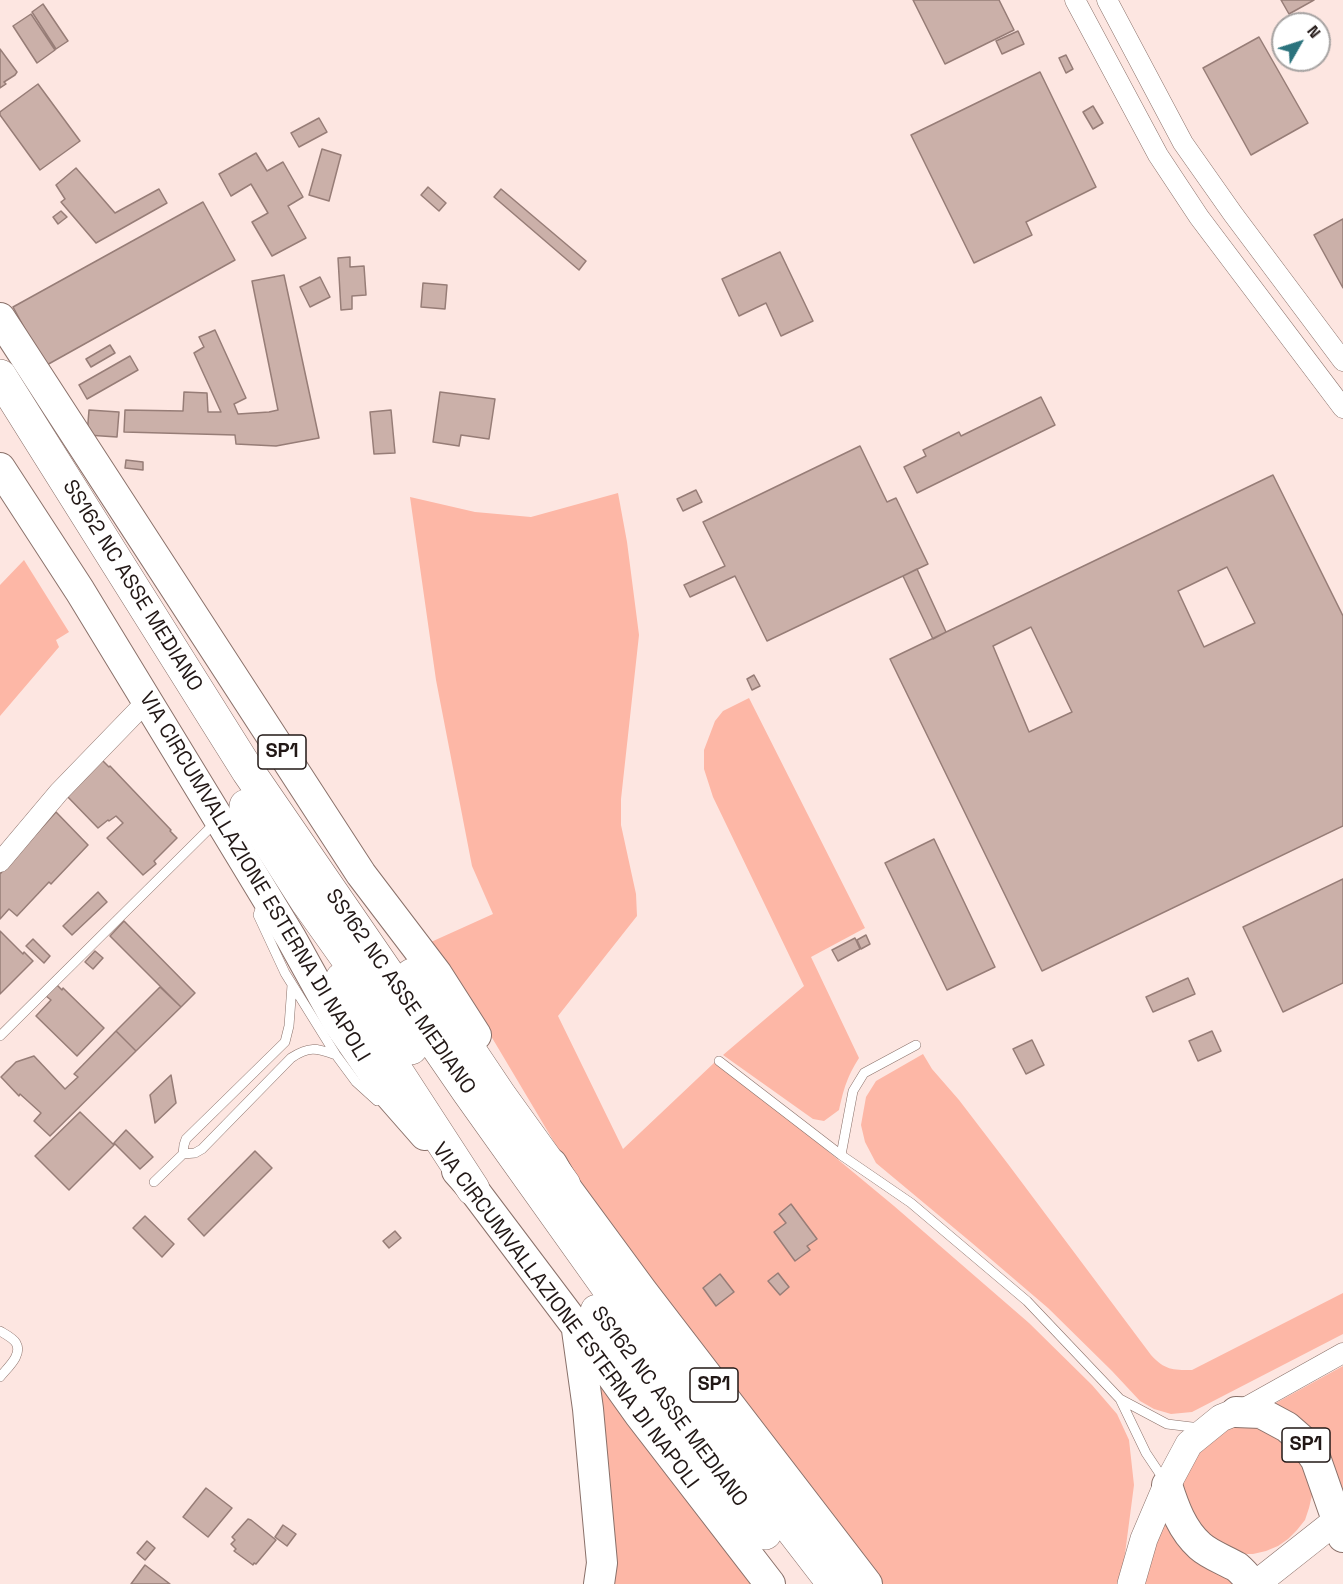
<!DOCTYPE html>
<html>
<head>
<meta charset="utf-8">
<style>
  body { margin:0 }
  #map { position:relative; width:1343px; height:1584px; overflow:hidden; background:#fde6e1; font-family:"Space Grotesk",sans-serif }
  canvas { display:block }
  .north { position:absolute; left:1271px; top:12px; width:60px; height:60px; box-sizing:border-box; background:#fff; border:2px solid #a7a3a2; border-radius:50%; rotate:51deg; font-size:16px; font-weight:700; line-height:24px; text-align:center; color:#221816 }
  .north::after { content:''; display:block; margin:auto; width:21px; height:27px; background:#2b737d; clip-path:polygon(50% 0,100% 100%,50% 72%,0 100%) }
</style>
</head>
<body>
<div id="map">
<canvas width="1343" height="1584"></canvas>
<div class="north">N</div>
</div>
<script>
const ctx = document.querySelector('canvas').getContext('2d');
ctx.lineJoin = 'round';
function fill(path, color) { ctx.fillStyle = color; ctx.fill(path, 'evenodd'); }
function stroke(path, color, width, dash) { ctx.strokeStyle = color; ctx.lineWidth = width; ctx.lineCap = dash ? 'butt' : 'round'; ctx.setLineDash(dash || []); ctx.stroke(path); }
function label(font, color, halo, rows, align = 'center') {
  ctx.font = font + ' "Space Grotesk",sans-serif'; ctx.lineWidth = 6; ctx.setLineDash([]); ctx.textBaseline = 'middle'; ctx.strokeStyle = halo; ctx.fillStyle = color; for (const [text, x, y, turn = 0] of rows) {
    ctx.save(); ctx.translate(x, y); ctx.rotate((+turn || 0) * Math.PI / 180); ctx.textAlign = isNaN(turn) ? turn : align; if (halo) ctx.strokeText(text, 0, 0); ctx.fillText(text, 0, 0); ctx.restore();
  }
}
fill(new Path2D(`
  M 618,493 L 627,542 L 639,635 L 621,799 L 621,825 L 636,894 L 637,916 L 558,1016 L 623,1149 L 715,1062 L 812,1138 L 894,1206 L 1029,1323 L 1092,1385 L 1117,1414 L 1129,1440 L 1134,1485 L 1121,1584 L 879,1584 L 591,1204 L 463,989 L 431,942 L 493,914 L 472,866 L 436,680 L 410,497 L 475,512 L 531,517 Z
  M 24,560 L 69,632 L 56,640 L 59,647 L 0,716 L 0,585 Z
  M 749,698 L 865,928 L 811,957 L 859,1058 C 847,1077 844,1088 839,1110 L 824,1121 L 813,1119 L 723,1055 L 804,986 L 713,797 L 704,769 L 704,750 L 715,721 L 723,711 Z
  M 923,1054 L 932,1069 L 959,1100 L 1008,1164 L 1151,1355 C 1165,1370 1172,1370 1192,1370 L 1343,1293 L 1343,1334 L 1192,1412 L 1171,1414 L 1154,1409 L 1140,1401 L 1112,1371 L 1048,1308 L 972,1243 L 876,1163 L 865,1142 L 861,1125 L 866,1097 L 876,1081 Z
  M 1343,1366 L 1343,1495 L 1274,1404 Z
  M 595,1379 L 756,1584 L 608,1584 Z
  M 1253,1423 L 1288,1438 L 1312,1482 L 1312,1495 L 1309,1508 L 1305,1520 L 1297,1530 L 1288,1539 L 1278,1546 L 1266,1551 L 1253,1554 L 1240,1554 L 1205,1539 L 1181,1495 L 1184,1470 L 1215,1431 Z
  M 1164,1513 L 1235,1582 L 1232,1584 L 1142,1584 Z`), '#fdb7a6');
const building = new Path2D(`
  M 913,0 L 999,0 L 1014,30 L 945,64 Z
  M 1281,0 L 1314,0 L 1289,14 Z
  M 43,4 L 68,41 L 56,49 L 32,12 Z
  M 31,14 L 55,50 L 37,63 L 13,26 Z
  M 1018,31 L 1024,44 L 1002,54 L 996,41 Z
  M 1259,37 L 1308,123 L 1251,155 L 1203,68 Z
  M 0,49 L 17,72 L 15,75 L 4,82 L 6,84 L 0,88 Z
  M 1066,55 L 1073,69 L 1066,73 L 1059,58 Z
  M 1040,72 L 1096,187 L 1026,222 L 1032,235 L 974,263 L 911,135 Z
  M 38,84 L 80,141 L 40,170 L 0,115 L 0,112 Z
  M 1093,106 L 1103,123 L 1093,129 L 1083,112 Z
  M 319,118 L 327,132 L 299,147 L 291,133 Z
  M 322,149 L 341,155 L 329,201 L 309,195 Z
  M 256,153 L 267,171 L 283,162 L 303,197 L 288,206 L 306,238 L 272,256 L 252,222 L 268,213 L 251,184 L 231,196 L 219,174 Z
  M 76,168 L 115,213 L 159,189 L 167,203 L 96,243 L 61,202 L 65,199 L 56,185 Z
  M 428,187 L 446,203 L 439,211 L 421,195 Z
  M 501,189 L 586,261 L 579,270 L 494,197 Z
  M 203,202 L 235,260 L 45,366 L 13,307 Z
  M 61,211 L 67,217 L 58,224 L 53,217 Z
  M 1343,219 L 1343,288 L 1314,235 Z
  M 780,252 L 813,321 L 781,336 L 766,303 L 739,316 L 722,279 Z
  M 350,257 L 350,267 L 364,266 L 366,295 L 352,296 L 352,309 L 341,310 L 338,258 Z
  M 284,275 L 319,438 L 276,446 L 236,444 L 235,435 L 124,432 L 125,410 L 183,411 L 184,392 L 207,393 L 208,412 L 221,412 L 194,353 L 204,347 L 199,337 L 215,330 L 246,398 L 234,404 L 238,414 L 269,412 L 278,410 L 252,281 Z
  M 320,277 L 330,297 L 310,307 L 300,287 Z
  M 423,283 L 447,285 L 445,309 L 421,307 Z
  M 110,345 L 115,353 L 91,367 L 86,359 Z
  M 130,356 L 138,370 L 87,399 L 79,385 Z
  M 440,392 L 495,399 L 489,439 L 461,435 L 459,446 L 433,442 Z
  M 1041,397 L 1055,425 L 917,493 L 904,467 L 926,456 L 923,450 L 959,432 L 961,436 Z
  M 89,410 L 119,412 L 117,437 L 87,435 Z
  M 391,410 L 395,453 L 374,454 L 370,412 Z
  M 860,446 L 887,502 L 896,498 L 928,564 L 767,641 L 735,576 L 690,597 L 684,585 L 725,566 L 703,522 Z
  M 126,460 L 143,462 L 143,470 L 125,468 Z
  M 1273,475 L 1343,616 L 1343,826 L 1042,971 L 890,659 ZM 1227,567 L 1255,623 L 1204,647 L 1178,591 ZM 1031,627 L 1072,712 L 1029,732 L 993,646 Z
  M 696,490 L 702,502 L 683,511 L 677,499 Z
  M 917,569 L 946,632 L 933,639 L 903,576 Z
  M 754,675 L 760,686 L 752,690 L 747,679 Z
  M 101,759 L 109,767 L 110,766 L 171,830 L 170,831 L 177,838 L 154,861 L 156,864 L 143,875 L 107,838 L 123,823 L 116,816 L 109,821 L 108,820 L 98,828 L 64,793 Z
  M 56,812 L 88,845 L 51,884 L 49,882 L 17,916 L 9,909 L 0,919 L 0,874 Z
  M 934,839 L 995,967 L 947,990 L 885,863 Z
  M 1343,879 L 1343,983 L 1283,1012 L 1243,927 Z
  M 98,892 L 107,902 L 72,935 L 63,926 Z
  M 124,921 L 195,993 L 181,1007 L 110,936 Z
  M 0,931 L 23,954 L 24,952 L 33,961 L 0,994 Z
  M 866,935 L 870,944 L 861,949 L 857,940 Z
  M 855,938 L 860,949 L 838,961 L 832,950 Z
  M 33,939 L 50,956 L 44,963 L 26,946 Z
  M 95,951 L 103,958 L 93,969 L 85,962 Z
  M 1188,978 L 1195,994 L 1153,1012 L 1146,997 Z
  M 57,985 L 62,990 L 63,988 L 104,1028 L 77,1056 L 36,1016 L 51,1000 L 46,996 Z
  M 160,987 L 181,1007 L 136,1051 L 116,1031 Z
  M 116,1031 L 136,1051 L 50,1136 L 34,1121 L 41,1113 L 20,1094 L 19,1096 L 1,1077 L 16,1062 L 34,1056 L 65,1089 L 78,1077 L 74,1074 Z
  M 1212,1031 L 1221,1051 L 1198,1061 L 1189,1041 Z
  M 1032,1040 L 1044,1065 L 1026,1074 L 1013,1049 Z
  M 171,1075 L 176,1103 L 155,1123 L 150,1095 Z
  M 80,1112 L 114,1145 L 69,1190 L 35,1156 Z
  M 126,1130 L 153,1157 L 140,1169 L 114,1143 Z
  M 255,1151 L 272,1168 L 204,1236 L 188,1219 Z
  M 791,1204 L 817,1239 L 807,1246 L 810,1250 L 795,1261 L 774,1232 L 786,1223 L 779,1214 Z
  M 145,1216 L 174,1244 L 162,1257 L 133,1228 Z
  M 395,1231 L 401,1238 L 389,1248 L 383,1241 Z
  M 778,1273 L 789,1287 L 780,1295 L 768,1281 Z
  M 720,1274 L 734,1292 L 716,1306 L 703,1288 Z
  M 206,1488 L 232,1508 L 208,1537 L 183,1517 Z
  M 248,1519 L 251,1520 L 276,1540 L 256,1564 L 254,1563 L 253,1565 L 234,1551 L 236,1549 L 231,1544 L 235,1540 L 232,1537 Z
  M 283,1525 L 296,1534 L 287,1546 L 275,1537 Z
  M 147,1541 L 155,1548 L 145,1560 L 137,1553 Z
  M 145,1565 L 170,1584 L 131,1584 Z`);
fill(building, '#cbb0a9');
stroke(building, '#977d77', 1.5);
const lane = new Path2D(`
  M 262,903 L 258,915 L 285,973 L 336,1055 L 356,1082 L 377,1101
  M 0,1036 L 216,822
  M 719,1061 L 841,1155 L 911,1203 L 1027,1301 L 1120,1399 L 1146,1453 L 1164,1480
  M 183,1154 L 184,1145 L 186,1139 L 285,1042 L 289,1026 L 292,985
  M 841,1155 L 853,1091 L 864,1073 L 916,1045
  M 154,1182 L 183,1154 L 195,1153 L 202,1149 L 291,1058 C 309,1046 316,1048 336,1055
  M 0,1331 C 5,1334 13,1338 16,1343 C 23,1355 7,1368 0,1377
  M 1120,1399 L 1167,1424 L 1200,1428`);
const street = new Path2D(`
  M 1075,0 L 1158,155 L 1199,217 L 1343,408
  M 1107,0 L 1183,143 L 1233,214 L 1343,361
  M 0,862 L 59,792 L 147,701
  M 1241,1410 L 1343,1353`);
const secondary = new Path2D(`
  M 1131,1584 L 1144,1539 L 1167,1485 L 1189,1444 L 1221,1418 L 1236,1412
  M 1256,1584 L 1337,1520`);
const primary = new Path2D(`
  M 0,318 L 361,874 L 437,974 L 476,1035
  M 0,468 L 80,591 L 214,811 L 291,938 L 337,1021 L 382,1086 L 425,1135
  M 552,1164 L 564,1185 L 642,1291 L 867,1584
  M 457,1171 L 473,1189 L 577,1327 L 639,1414 L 770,1584
  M 577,1330 L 588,1409 L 602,1563 L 599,1584
  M 1236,1412 L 1261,1413 L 1287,1427 L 1303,1441 L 1316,1460 L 1343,1537
  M 1167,1485 C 1174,1507 1182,1530 1200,1546 C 1210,1555 1225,1560 1237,1567 C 1243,1572 1248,1578 1253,1584`);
const highway = new Path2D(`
  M 0,376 L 248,771 L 468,1091 L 639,1331 L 834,1584
  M 246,806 L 308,903 L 411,1048
  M 412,975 L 451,1023 L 500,1096 L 564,1185
  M 342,979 L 356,1009 L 473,1189
  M 597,1311 L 626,1352 L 765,1533`);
stroke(lane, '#8a716a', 10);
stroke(street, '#8a716a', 21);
stroke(secondary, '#8a716a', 28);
stroke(primary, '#8a716a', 32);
stroke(highway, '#8a716a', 34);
stroke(lane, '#fff', 9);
stroke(street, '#fff', 20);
stroke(secondary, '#fff', 27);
stroke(primary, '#fff', 30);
stroke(highway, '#fff', 33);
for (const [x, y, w] of [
  [282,752,48],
  [714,1385,48],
  [1306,1445,48]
]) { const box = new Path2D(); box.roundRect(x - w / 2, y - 17, w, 34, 4.5); ctx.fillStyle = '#fff'; ctx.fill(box); stroke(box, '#221816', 1.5); }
label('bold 20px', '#221816', null, [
  ["SP1",282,752],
  ["SP1",714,1385],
  ["SP1",1306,1445]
]);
label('21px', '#221816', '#fff', [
  ["SS162 NC ASSE MEDIANO",132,586,58],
  ["VIA CIRCUMVALLAZIONE ESTERNA DI NAPOLI",254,877,59],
  ["SS162 NC ASSE MEDIANO",400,992,55],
  ["VIA CIRCUMVALLAZIONE ESTERNA DI NAPOLI",565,1316,53],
  ["SS162 NC ASSE MEDIANO",669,1407,53]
]);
</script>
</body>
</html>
